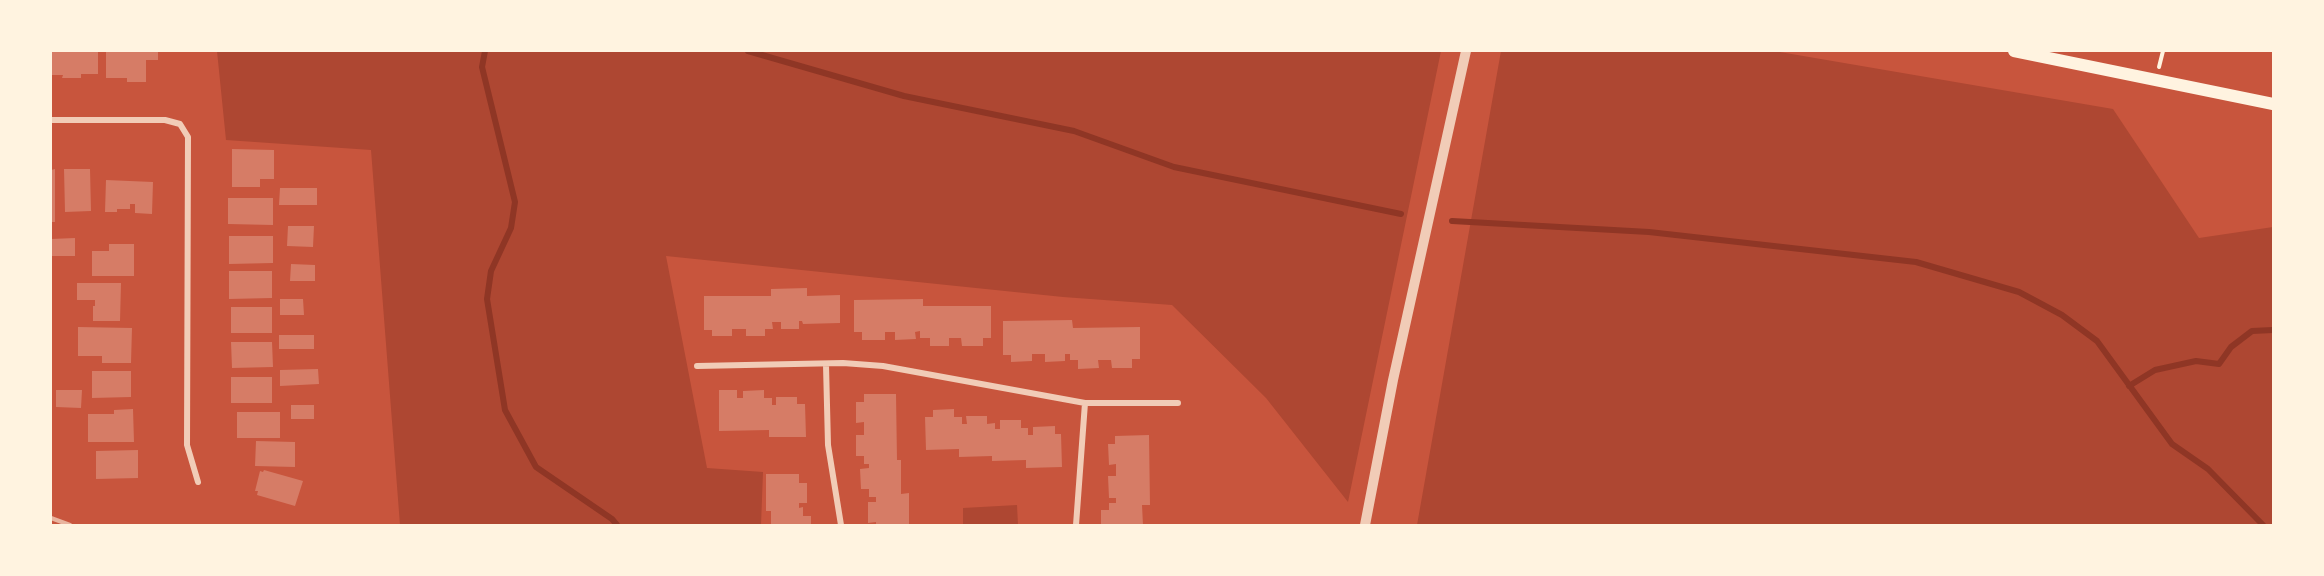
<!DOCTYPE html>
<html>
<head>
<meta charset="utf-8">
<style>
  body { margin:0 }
  #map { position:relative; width:2324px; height:576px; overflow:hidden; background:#c8553d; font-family:"Libre Baskerville",serif }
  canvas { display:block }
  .frame { position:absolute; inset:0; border:52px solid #fff3e0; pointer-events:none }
</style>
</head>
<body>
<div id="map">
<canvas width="2324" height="576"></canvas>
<div class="frame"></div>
</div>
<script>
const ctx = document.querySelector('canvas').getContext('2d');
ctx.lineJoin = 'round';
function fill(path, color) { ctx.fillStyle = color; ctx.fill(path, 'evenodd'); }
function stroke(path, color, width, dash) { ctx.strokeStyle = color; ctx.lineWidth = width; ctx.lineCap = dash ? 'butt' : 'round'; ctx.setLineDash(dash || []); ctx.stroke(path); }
fill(new Path2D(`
  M 217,51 L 1441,51 L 1348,502 L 1266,398 L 1172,305 L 1063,297 L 666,256 L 707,468 L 763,472 L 761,525 L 400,525 L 371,150 L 226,140 Z
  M 1501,51 L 1774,51 L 2113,109 L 2199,238 L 2273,227 L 2273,525 L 1417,525 Z
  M 1017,505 L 1018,525 L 963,525 L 963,508 Z`), '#ae4732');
stroke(new Path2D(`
  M 485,51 L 482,67 L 515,202 L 511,228 L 491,271 L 487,299 L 505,410 L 536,467 L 612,519 L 617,525
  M 748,51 L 904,96 L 1074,131 L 1174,167 L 1401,214
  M 1452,221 L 1649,232 L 1916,262 L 2019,292 L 2062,315 L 2097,341 L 2172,444 L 2208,469 L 2263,525
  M 2129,386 L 2155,370 L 2196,361 L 2219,364 L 2231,347 L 2252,331 L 2273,330`), '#8f3625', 6);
fill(new Path2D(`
  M 51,51 L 98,51 L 98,74 L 81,74 L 81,78 L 62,78 L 63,75 L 51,75 Z
  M 106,51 L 158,51 L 158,60 L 146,60 L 146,82 L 127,82 L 127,78 L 106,78 Z
  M 232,149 L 274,150 L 274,179 L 260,179 L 260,187 L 232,187 Z
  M 55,169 L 55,222 L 51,222 L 51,170 Z
  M 64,169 L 90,169 L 91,211 L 65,212 Z
  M 106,180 L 153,182 L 152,214 L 135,213 L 135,204 L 130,204 L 130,209 L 117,209 L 117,212 L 105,212 Z
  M 280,188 L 317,188 L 317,205 L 279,205 Z
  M 228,198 L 273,198 L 273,225 L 228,224 Z
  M 288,226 L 314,226 L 313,247 L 287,246 Z
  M 229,236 L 273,236 L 273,263 L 229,264 Z
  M 75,238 L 75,256 L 51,256 L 51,239 Z
  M 109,244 L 134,244 L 134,276 L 92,276 L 92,251 L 109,251 Z
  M 291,264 L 315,265 L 315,281 L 290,281 Z
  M 229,271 L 272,271 L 272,298 L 229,299 Z
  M 77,283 L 121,283 L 120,321 L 93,321 L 93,306 L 95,306 L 95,300 L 77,300 Z
  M 807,288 L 807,296 L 840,295 L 840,323 L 803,324 L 802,321 L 799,321 L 799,329 L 781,329 L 781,322 L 772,322 L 773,329 L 765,329 L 765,336 L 746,336 L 746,329 L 732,329 L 732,336 L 712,336 L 712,330 L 704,330 L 704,296 L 771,296 L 771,289 Z
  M 280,299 L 303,299 L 304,315 L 280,315 Z
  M 923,299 L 923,306 L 991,306 L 991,338 L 983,338 L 983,346 L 962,346 L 961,338 L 949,338 L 949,346 L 930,346 L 930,338 L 920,338 L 920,331 L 915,332 L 916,339 L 895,340 L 895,332 L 885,332 L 885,340 L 862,340 L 862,332 L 854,332 L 854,300 Z
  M 231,307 L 272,307 L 272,333 L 231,333 Z
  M 1072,320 L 1073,328 L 1140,327 L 1140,359 L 1132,359 L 1132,368 L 1112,368 L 1111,360 L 1098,360 L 1099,368 L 1078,369 L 1078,360 L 1070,360 L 1070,354 L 1065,354 L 1065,361 L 1045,362 L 1045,354 L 1032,354 L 1032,361 L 1011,362 L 1011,355 L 1003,355 L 1003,321 Z
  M 78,327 L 132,328 L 131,363 L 102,363 L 102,356 L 78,356 Z
  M 279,335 L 314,335 L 314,349 L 279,349 Z
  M 231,342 L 272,342 L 273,367 L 232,368 Z
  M 318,369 L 319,384 L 280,386 L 280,370 Z
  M 92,371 L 131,371 L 131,397 L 92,398 Z
  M 231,377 L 272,377 L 272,403 L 231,403 Z
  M 56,390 L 82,390 L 81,408 L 56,407 Z
  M 719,390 L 737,390 L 737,398 L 743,398 L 743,391 L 764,390 L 764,398 L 772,398 L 772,405 L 776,405 L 776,397 L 797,397 L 797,404 L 805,404 L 806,437 L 769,437 L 769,430 L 719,431 Z
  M 864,394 L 896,394 L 897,460 L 901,460 L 901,494 L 909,493 L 909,525 L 876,525 L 876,522 L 868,523 L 868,502 L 876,502 L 876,497 L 869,497 L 869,489 L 861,489 L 860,469 L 869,468 L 869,464 L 864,464 L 864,456 L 856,456 L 856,435 L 864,435 L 864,422 L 856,423 L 856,402 L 864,402 Z
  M 291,405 L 314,405 L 314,419 L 291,419 Z
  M 133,409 L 134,442 L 88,442 L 88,414 L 114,414 L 114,410 Z
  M 954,409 L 954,417 L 962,417 L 962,424 L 967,424 L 966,416 L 987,416 L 987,424 L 995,423 L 995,429 L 1000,429 L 1000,420 L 1021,420 L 1021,428 L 1028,428 L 1028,435 L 1033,435 L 1033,427 L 1055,426 L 1055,434 L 1061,434 L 1062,467 L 1026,468 L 1026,460 L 992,461 L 992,456 L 959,457 L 959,449 L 926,450 L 925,417 L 933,417 L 933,410 Z
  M 237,412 L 280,412 L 280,438 L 237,438 Z
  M 1149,435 L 1150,505 L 1142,505 L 1143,525 L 1101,525 L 1101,510 L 1109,510 L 1109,503 L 1116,503 L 1116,498 L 1109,498 L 1108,476 L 1116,476 L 1116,464 L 1109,465 L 1108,444 L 1115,444 L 1115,436 Z
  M 256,441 L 295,442 L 295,467 L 255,466 Z
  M 138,450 L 138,478 L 96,479 L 96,451 Z
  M 264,470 L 303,481 L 295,506 L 257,495 L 258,491 L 255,491 L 260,471 L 263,472 Z
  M 766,474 L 799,474 L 799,483 L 807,483 L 807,503 L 799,503 L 799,508 L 803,507 L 803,516 L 811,516 L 811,525 L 771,525 L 771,511 L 766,511 Z`), '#d67c66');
stroke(new Path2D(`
  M 2159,67 L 2163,51`), '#fff3e0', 4);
stroke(new Path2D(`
  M 51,120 L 165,120 L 180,124 L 188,137 L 187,445 L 198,482
  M 826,365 L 828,445 L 841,525
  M 697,366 L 843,363 L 883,366 L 1085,403 L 1178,403
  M 1076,525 L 1085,403`), '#f1ccb7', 6);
stroke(new Path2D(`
  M 1365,525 L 1393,380 L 1466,51`), '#f1ccb7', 10);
stroke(new Path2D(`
  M 2014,51 L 2273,104`), '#fff3e0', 12);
stroke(new Path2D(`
  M 51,518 L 70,525`), '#e9b49f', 4.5);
</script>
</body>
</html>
